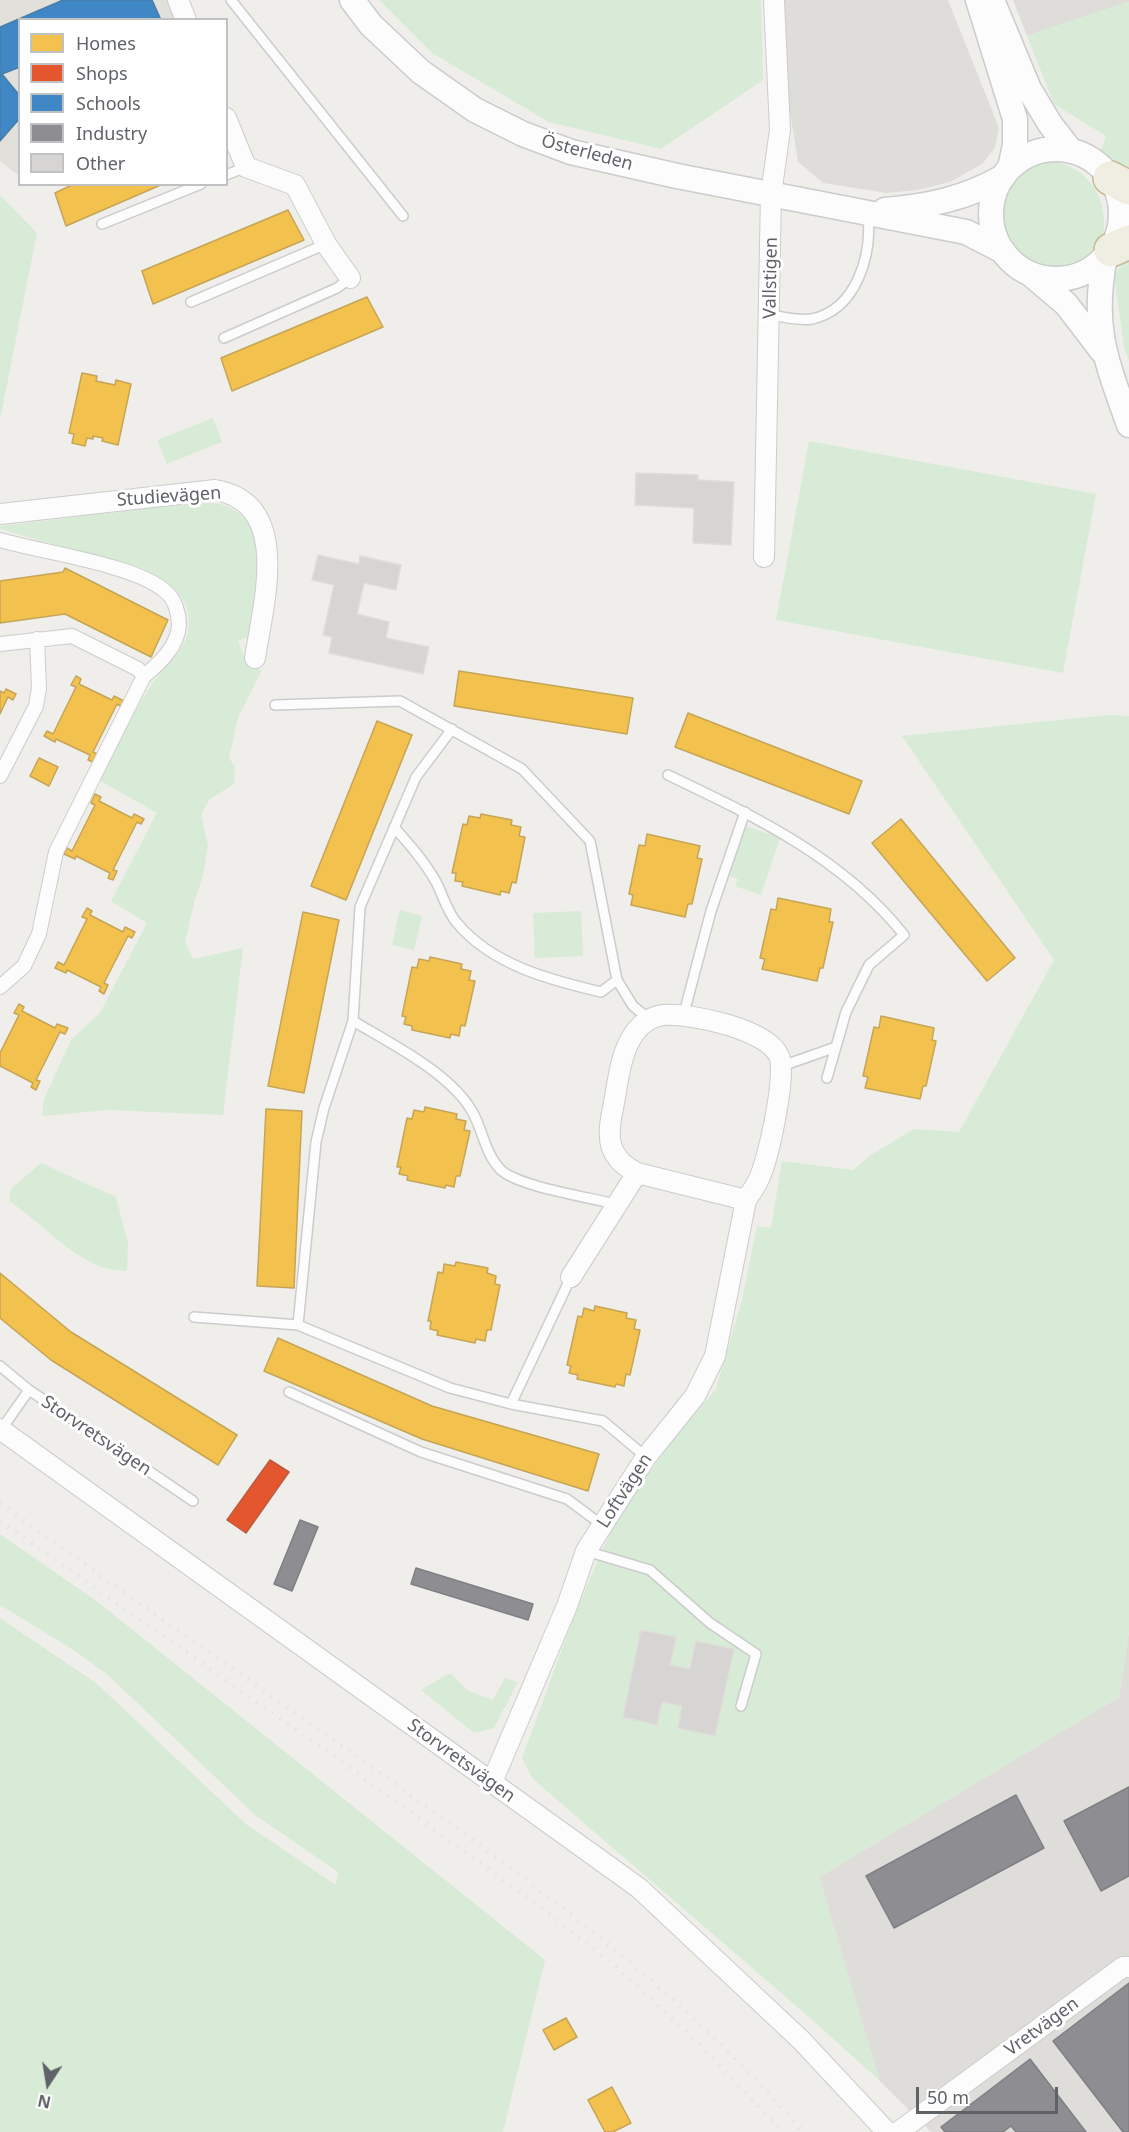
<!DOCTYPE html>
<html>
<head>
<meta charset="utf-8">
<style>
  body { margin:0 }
  #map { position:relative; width:1129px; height:2132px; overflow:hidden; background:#efeeea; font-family:"Noto Sans",sans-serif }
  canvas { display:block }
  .legend { position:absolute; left:18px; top:18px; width:210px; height:168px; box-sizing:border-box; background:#fff; border:2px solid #bfc1c3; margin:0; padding:8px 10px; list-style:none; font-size:18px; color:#5f6368 }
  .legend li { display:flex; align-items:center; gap:12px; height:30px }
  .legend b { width:30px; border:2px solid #bfc1c3 }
  .north { position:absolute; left:18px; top:2054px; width:60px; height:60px; -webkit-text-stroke:4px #fff; paint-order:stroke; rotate:192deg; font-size:16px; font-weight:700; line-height:24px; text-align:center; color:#5f6368 }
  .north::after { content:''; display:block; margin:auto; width:21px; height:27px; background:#5f6368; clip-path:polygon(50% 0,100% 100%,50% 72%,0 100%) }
  .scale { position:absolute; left:916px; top:2087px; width:142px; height:27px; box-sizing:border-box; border:3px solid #5f6368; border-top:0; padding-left:8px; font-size:18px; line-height:21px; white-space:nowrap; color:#5f6368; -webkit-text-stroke:4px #fff; paint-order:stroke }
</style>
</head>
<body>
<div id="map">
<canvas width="1129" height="2132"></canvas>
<ul class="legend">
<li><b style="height:16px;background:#f2c14e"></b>Homes</li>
<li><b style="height:16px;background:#e4572e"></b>Shops</li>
<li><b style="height:16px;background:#3f88c5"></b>Schools</li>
<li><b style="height:16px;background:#8d8d92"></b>Industry</li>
<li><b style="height:16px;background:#d6d5d3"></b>Other</li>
</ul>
<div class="north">N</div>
<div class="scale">50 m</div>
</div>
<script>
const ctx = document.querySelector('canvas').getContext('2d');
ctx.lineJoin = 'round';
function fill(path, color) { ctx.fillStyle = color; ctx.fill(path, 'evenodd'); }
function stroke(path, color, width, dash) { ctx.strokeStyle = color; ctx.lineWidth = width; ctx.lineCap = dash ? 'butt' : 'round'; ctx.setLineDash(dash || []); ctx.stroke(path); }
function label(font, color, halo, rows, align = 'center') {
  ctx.font = font + ' "Noto Sans",sans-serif'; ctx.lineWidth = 6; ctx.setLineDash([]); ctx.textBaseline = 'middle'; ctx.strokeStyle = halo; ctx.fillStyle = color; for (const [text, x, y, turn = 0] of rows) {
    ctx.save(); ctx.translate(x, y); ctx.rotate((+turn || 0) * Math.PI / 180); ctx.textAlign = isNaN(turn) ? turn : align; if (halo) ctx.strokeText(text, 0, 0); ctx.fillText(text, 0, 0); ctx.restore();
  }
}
fill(new Path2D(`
  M 784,0 L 948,0 L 999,128 L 995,148 L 982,164 L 950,182 L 918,190 L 887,193 L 823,183 L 798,162 L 789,105 Z
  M 1013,0 L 1129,0 L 1129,2 L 1027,36 Z
  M 1129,1631 L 1129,2132 L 931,2132 L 879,2080 L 819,1877 L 1119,1697 Z`), '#dfddda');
fill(new Path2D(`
  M 0,0 L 178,0 L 190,19 L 20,20 L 19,176 L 0,161 Z`), '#e2e0da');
fill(new Path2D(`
  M 379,0 L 761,0 L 763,80 L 661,149 L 549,122 L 432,53 Z
  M 1129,2 L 1129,174 L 1114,166 L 1100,153 L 1106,136 L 1054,104 L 1027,36 Z
  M 1052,161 C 1129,174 1117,296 1041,265 C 1026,259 1014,250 1007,236 C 987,197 1013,166 1052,161 Z
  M 0,195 L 37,233 L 0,420 Z
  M 1129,255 L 1129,361 L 1124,347 L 1114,275 Z
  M 213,418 L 222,442 L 167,464 L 157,440 Z
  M 809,441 L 1096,494 L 1063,673 L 776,620 Z
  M 195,503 C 203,503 215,502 223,505 C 276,523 257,594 252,635 L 238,641 L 248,667 L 262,670 L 238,718 L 229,758 L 235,767 L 234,784 L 210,799 L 201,814 L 208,846 L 203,876 L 194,903 L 185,942 L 193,959 L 243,948 L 223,1115 L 108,1110 L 42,1116 L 44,1099 L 71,1040 L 100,1013 L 147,923 L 111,901 L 157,813 L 99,780 C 119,744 137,702 163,669 C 172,659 186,646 188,632 C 199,569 107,559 66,548 C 44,542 22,535 0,529 L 0,526 Z
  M 1108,715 L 1129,716 L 1129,1631 L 1119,1697 L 819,1877 L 879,2080 L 809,2017 L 533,1779 L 522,1758 L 576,1611 L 611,1531 L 624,1507 L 673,1440 L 716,1389 L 742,1300 L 757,1226 L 771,1228 L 782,1161 L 853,1170 L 871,1155 L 914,1129 L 959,1132 L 1054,960 L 902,736 Z
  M 746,826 L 780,838 L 761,895 L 735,886 L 738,879 L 729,876 Z
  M 400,910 L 422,916 L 414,950 L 392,945 Z
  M 581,911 L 583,956 L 535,958 L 533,913 Z
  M 41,1163 L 116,1197 L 128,1243 L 127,1271 C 81,1272 45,1224 9,1201 L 11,1189 Z
  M 0,1534 L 99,1603 L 545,1960 L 503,2132 L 0,2132 L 0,1618 L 96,1683 L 247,1825 L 336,1885 L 338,1872 L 255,1815 L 108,1675 L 72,1649 L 0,1605 Z
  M 450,1673 L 469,1691 L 493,1700 L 505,1678 L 518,1682 L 494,1728 L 474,1733 L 421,1690 Z`), '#d8ebd6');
const homes = new Path2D(`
  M 74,184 L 163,184 L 66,226 L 55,193 Z
  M 288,210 L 304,240 L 153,304 L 142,271 Z
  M 367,297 L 383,327 L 232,391 L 221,358 Z
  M 82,373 L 97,376 L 96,381 L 115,385 L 116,380 L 131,384 L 118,445 L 102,441 L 103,438 L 93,436 L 93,439 L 87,438 L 85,446 L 72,443 L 74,434 L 69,433 Z
  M 65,568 L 168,620 L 151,657 L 65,614 L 0,623 L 0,581 L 63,572 Z
  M 459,671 L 633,698 L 627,734 L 454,706 Z
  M 76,676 L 81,679 L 79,684 L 112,700 L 114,696 L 124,701 L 122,707 L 117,704 L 93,752 L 97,754 L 93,762 L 88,760 L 90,755 L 56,739 L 55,742 L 44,736 L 47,731 L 53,734 L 76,687 L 71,685 Z
  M 6,689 L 16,694 L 13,700 L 8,697 L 0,714 L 0,691 L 4,693 Z
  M 688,713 L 862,781 L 849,814 L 675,747 Z
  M 377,721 L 412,735 L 346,900 L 311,886 Z
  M 39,758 L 58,767 L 49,786 L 30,776 Z
  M 95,794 L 101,797 L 99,801 L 132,818 L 134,814 L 144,819 L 141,824 L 137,822 L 113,870 L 117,871 L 113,880 L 108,878 L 110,873 L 76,856 L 75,859 L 64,854 L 67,848 L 72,851 L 95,805 L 91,803 Z
  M 481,814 L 512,820 L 511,825 L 521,827 L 519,836 L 525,837 L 516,883 L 512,882 L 509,893 L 501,891 L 500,895 L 462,886 L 463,882 L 455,881 L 456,873 L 452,873 L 463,824 L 467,825 L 469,816 L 480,818 Z
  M 901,819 L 1015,958 L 987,981 L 872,843 Z
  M 647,834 L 700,846 L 697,858 L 702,859 L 692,904 L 688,904 L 685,917 L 631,905 L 633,895 L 629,894 L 639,845 L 645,846 Z
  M 778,898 L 831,909 L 829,922 L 833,922 L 823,968 L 820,968 L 817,981 L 762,969 L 765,959 L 760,958 L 771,909 L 776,910 Z
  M 87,908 L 92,911 L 90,915 L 123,932 L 125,927 L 135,932 L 132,938 L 128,936 L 104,983 L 108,985 L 104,994 L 99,991 L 101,987 L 67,970 L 66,973 L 55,968 L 58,962 L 64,965 L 87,919 L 82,917 Z
  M 303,912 L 339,920 L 304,1093 L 268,1086 Z
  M 430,957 L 462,964 L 461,969 L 471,971 L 469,980 L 475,981 L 465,1026 L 461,1025 L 459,1036 L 451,1034 L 450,1038 L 412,1030 L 412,1026 L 404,1024 L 406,1017 L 402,1016 L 412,967 L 417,968 L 419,959 L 429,961 Z
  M 19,1004 L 24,1007 L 22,1011 L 55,1028 L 57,1024 L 68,1028 L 65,1034 L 60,1032 L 36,1080 L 40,1081 L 36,1090 L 31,1087 L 33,1083 L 0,1066 L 0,1053 L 19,1015 L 14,1013 Z
  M 881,1016 L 934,1028 L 932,1040 L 936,1041 L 926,1086 L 923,1086 L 920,1099 L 865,1088 L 868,1077 L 863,1076 L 874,1027 L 879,1028 Z
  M 425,1107 L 457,1114 L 456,1119 L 466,1121 L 464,1130 L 470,1131 L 460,1176 L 456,1176 L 454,1187 L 446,1185 L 445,1188 L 407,1180 L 408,1176 L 399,1174 L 401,1167 L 397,1167 L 407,1118 L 412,1119 L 414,1110 L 424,1112 Z
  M 266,1109 L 302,1111 L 294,1288 L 257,1286 Z
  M 456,1262 L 488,1268 L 487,1273 L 496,1276 L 495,1284 L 500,1285 L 491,1330 L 487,1330 L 485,1341 L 476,1339 L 475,1343 L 437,1335 L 438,1331 L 430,1329 L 431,1321 L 428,1321 L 438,1272 L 443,1273 L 444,1264 L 455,1266 Z
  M 0,1273 L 71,1332 L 237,1435 L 218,1465 L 51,1360 L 0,1318 Z
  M 595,1306 L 627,1313 L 626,1318 L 636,1320 L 634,1329 L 640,1330 L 630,1375 L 626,1374 L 624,1386 L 616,1384 L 615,1387 L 577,1379 L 578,1375 L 569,1373 L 571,1366 L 567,1365 L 578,1316 L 582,1317 L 584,1308 L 594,1311 Z
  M 278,1338 L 432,1406 L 599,1454 L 588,1491 L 422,1439 L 264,1371 Z
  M 566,2018 L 577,2037 L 554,2050 L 543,2030 Z
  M 612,2087 L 631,2123 L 613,2132 L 605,2132 L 588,2100 Z`);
fill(homes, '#f2c14e');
stroke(homes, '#c6a556', 1.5);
const shops = new Path2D(`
  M 270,1460 L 289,1472 L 246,1533 L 227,1520 Z`);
fill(shops, '#e4572e');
stroke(shops, '#bc5b3f', 1.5);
const schools = new Path2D(`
  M 63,0 L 152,0 L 161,20 L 20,20 L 20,67 L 2,74 L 20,96 L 20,118 L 0,141 L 0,27 Z`);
fill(schools, '#3f88c5');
stroke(schools, '#497da9', 1.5);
const industry = new Path2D(`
  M 300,1520 L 318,1527 L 292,1591 L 274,1584 Z
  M 416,1568 L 533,1604 L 528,1620 L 411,1584 Z
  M 1129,1787 L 1129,1876 L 1101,1891 L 1064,1821 Z
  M 1016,1795 L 1044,1848 L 894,1928 L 866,1876 Z
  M 1129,1983 L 1129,2132 L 1123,2132 L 1053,2041 Z
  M 1030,2059 L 1086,2132 L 1016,2132 L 1011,2126 L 1003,2132 L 945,2132 L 941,2127 Z`);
fill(industry, '#8d8d92');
stroke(industry, '#7f8085', 1.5);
const building = new Path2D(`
  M 636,473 L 698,475 L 698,480 L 734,482 L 731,545 L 693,543 L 694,508 L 635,505 Z
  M 318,555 L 359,564 L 360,556 L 401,565 L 396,590 L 364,583 L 357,614 L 389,622 L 386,638 L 429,647 L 423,674 L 329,653 L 332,637 L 323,635 L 334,585 L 312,580 Z
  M 641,1630 L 676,1637 L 670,1665 L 690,1669 L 696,1641 L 734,1649 L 715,1736 L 678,1728 L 682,1706 L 662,1702 L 657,1725 L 623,1717 Z`);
fill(building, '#d6d5d3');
stroke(building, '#deddd9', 1.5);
const service = new Path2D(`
  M 231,0 L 403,216
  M 226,175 L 246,167
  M 102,224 L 201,184
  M 191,302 L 326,244
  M 771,315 C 783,317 800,321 812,319 C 857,309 872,255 868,215
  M 224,338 L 337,288 L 350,278
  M 275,705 L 400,701 L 522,769 L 590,841 L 617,980 L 633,1006 L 649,1019
  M 452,729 L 416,777 L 360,907 L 353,1021 L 324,1108 L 316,1142 L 298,1325 L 450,1388 L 511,1404 L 571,1277
  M 668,775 C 754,816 843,858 904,935 L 869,965 L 846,1012 L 827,1078
  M 394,827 C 409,844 425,862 436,882 C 443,895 447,912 457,923 C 492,965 550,980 601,992 L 617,980
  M 683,1017 L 711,911 L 745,812
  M 353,1021 C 390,1043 452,1074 473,1113 C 483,1131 485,1154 501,1170 C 520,1187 588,1197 615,1204
  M 782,1066 L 836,1047
  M 194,1317 L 298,1325
  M 0,1366 L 29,1390 L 193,1501
  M 289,1392 L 421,1452 L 567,1499 L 602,1525
  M 511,1404 L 603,1421 L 646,1457
  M 1,1430 L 29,1390
  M 586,1551 L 650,1570 L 710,1623 L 756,1654 L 741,1706`);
const pedestrian = new Path2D(`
  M 0,540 C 40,552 138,565 166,592 C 175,599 179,614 179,625 C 178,646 160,663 144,676
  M 0,644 L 72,636 L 138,669 L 144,676 L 56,852 L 39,934 L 24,966 L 0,987
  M 0,776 L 36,706 L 39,688 L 37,639`);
const minor = new Path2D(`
  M 178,0 L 186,20
  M 226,118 L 246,167 L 295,185 L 326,244 L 350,278
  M 0,514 L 215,490 C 293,503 263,604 255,658
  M 764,557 L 771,194 L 780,130 L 774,0
  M 637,1173 C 608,1158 606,1139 613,1108 C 618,1083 620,1051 636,1031 C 642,1023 653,1016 663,1015 C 691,1013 767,1029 779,1056 C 787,1074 768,1162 758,1181 C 755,1187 750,1194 746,1200
  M 0,1429 L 639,1888 L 801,2040 L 887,2132
  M 492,1782 L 567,1606 L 586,1551 L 646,1457 L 695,1396 L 715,1356 L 746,1200 L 637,1173 L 571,1277
  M 898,2132 L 1123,1967 L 1129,1967`);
const tertiary = new Path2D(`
  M 352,0 L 371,25 L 421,72 L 475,110 L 523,134 L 571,152 L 677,176 L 966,232 L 1003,251
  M 978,0 L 1015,119 L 1015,145 L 1010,168
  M 992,0 L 1029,89 L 1050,124 L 1071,151
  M991 214a65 65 0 1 1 130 0a65 65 0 1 1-130 0Z
  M 885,210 C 928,206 965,199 1003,177
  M 1105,257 C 1091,327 1106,360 1129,425
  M 1033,276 L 1066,304 L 1102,351`);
const motorway = new Path2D(`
  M 1110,178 L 1129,188
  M 1111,250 L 1129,242`);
stroke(service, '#cbcccc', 12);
stroke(pedestrian, '#cbcccc', 16);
stroke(minor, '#cbcccc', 22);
stroke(tertiary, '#cbcccc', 27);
stroke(motorway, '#c8b996', 36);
stroke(service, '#fdfcfc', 9);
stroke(pedestrian, '#fdfcfc', 14);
stroke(minor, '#fdfcfc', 20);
stroke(tertiary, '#fdfcfc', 24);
stroke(motorway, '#f0ede3', 33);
stroke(new Path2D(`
  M 0,1503 C 130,1598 263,1689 394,1783 C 540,1888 685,1994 803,2132
  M 0,1521 L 328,1752 L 549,1913 L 620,1970 L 689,2034 L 783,2132`), '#e4e4e4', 4.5, [1.5, 8]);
label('18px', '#5f6368', '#fff', [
  ["Österleden",587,153,15],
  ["Vallstigen",771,278,-89],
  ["Studievägen",169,497,-4],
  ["Storvretsvägen",96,1436,34],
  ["Loftvägen",625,1491,-57],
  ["Storvretsvägen",461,1761,36],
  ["Vretvägen",1042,2027,-36]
]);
</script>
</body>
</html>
